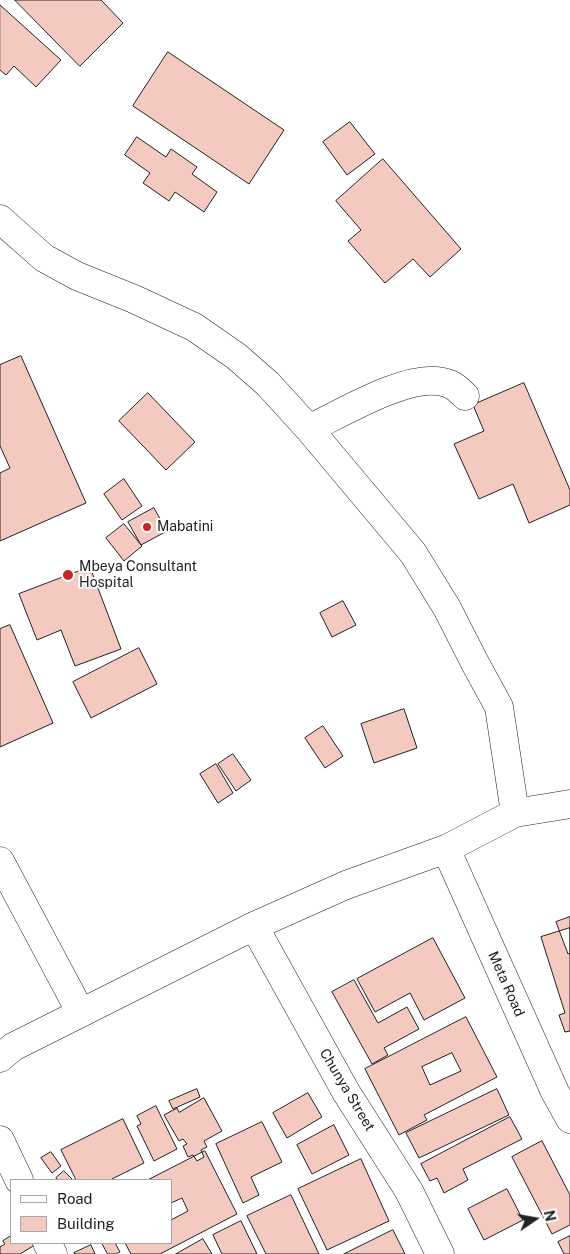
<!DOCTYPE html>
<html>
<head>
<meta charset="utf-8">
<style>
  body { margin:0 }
  #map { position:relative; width:570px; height:1254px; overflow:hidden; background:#fff; font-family:"Public Sans",sans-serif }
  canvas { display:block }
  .legend { position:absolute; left:10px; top:1179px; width:162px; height:65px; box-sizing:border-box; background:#fff; border:1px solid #a7a7a7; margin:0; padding:6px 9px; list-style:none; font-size:15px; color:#222 }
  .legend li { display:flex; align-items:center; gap:10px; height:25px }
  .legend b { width:25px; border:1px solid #a7a7a7 }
  .north { position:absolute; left:510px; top:1194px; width:50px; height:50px; -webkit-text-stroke:4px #fff; paint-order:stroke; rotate:78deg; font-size:14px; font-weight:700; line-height:20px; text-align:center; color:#222 }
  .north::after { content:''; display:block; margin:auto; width:18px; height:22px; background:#222; clip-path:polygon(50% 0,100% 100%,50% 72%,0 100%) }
</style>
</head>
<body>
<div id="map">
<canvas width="570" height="1254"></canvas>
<ul class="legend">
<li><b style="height:6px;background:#fff"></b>Road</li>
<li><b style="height:14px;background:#f3c9c0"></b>Building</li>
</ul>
<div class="north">N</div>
</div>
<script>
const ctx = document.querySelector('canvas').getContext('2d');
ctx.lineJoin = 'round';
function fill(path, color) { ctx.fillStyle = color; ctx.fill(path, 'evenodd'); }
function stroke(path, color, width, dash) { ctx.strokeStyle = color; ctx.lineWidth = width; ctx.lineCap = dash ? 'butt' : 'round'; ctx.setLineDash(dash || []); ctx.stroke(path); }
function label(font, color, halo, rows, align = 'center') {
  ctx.font = font + ' "Public Sans",sans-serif'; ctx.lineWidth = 4; ctx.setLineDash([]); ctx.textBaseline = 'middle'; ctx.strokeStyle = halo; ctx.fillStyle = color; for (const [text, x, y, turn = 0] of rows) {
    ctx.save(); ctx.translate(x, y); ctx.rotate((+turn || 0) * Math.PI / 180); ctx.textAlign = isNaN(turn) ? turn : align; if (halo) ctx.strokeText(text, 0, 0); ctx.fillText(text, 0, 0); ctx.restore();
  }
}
const building = new Path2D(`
  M 15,0 L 101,0 L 123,23 L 80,66 Z
  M 0,5 L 61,60 L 36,87 L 14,66 L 6,75 L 0,70 Z
  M 168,52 L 284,130 L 249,184 L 133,106 Z
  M 350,122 L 375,154 L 347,175 L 323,142 Z
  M 137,137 L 166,157 L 171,149 L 197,167 L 192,174 L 217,192 L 204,212 L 175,192 L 169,201 L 143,183 L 150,173 L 125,155 Z
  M 383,159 L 461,249 L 430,277 L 413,259 L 385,283 L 348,241 L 361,230 L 336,201 Z
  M 21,356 L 86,503 L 0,541 L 0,473 L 10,468 L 0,446 L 0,365 Z
  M 524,383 L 570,490 L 570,505 L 529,523 L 513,484 L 479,499 L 454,444 L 484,431 L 473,405 Z
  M 148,393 L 195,442 L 166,470 L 119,421 Z
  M 124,479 L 142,506 L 122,520 L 104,494 Z
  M 154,508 L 167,531 L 141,545 L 128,522 Z
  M 124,524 L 142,546 L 124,561 L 106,538 Z
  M 90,567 L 121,649 L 75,666 L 61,630 L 37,640 L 19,594 Z
  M 343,601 L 356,625 L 332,637 L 320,613 Z
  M 10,625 L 53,723 L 0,747 L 0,629 Z
  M 139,648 L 157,684 L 91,718 L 73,682 Z
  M 404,709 L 417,748 L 374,763 L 361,724 Z
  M 323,726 L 343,756 L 325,768 L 305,738 Z
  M 233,754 L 251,780 L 236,791 L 218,764 Z
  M 216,764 L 233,793 L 218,803 L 200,774 Z
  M 570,917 L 570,953 L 568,954 L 556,922 Z
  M 570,928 L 570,1031 L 565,1032 L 559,1015 L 565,1013 L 541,937 Z
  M 433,938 L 465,998 L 424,1020 L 410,993 L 375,1012 L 357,979 Z
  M 354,980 L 378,1023 L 407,1007 L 419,1029 L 384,1048 L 388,1055 L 372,1064 L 332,992 Z
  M 466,1017 L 497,1077 L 424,1115 L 427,1120 L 399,1135 L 365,1069 ZM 452,1053 L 461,1071 L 430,1085 L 422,1067 Z
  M 197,1089 L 200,1097 L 173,1109 L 169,1101 Z
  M 497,1089 L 509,1115 L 419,1158 L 406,1133 Z
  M 308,1093 L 322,1117 L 287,1138 L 273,1113 Z
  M 204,1098 L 222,1131 L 204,1141 L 207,1147 L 201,1150 L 204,1157 L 197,1161 L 193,1155 L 188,1157 L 183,1146 L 187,1144 L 183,1139 L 179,1141 L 164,1115 L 177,1108 L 179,1112 Z
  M 156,1106 L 177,1149 L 154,1161 L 137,1126 L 141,1124 L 137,1116 Z
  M 510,1117 L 522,1139 L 463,1169 L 468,1180 L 444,1193 L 437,1178 L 430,1181 L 421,1164 Z
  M 123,1119 L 144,1163 L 112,1179 L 113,1180 L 76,1180 L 61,1150 Z
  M 262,1122 L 282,1162 L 251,1177 L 259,1195 L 243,1203 L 216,1144 Z
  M 334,1125 L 349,1155 L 312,1174 L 297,1145 Z
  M 542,1141 L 570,1195 L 570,1225 L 552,1234 L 512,1157 Z
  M 205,1151 L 237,1214 L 160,1254 L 131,1254 L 125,1243 L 171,1243 L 171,1220 L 188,1211 L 182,1198 L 171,1203 L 171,1180 L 148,1180 Z
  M 51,1152 L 61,1166 L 52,1173 L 41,1158 Z
  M 361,1159 L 389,1221 L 327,1250 L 298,1189 Z
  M 64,1171 L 73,1180 L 58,1180 L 56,1178 Z
  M 507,1189 L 523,1220 L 484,1240 L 468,1209 Z
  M 291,1195 L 319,1254 L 266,1254 L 247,1216 Z
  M 241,1221 L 257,1254 L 222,1254 L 213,1235 Z
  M 393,1230 L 405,1254 L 344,1254 Z
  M 11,1236 L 11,1243 L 38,1243 L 20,1254 L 0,1254 L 0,1247 L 5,1244 L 3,1241 Z
  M 570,1236 L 570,1254 L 564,1254 L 558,1242 Z
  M 203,1239 L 212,1254 L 176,1254 Z
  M 102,1243 L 115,1243 L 120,1252 L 116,1254 L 108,1254 Z
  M 91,1245 L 95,1254 L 75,1254 L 74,1253 Z`);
fill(building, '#f3c9c0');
stroke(building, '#222', 1);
const minor = new Path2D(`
  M 0,219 L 44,258 L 77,276 L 134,299 L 194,327 L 236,356 L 268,384 L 309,429 L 413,553 L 447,608 L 475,663 L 499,707 L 515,813
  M 309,429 C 342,413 408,373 443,382 C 453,384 458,389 465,396
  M 446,849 L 555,1092 L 570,1119
  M 0,861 L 81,1013
  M 254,926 L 346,1092 L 409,1191 L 440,1254
  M 0,1140 L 19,1180
  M 47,1243 L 53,1254`);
const major = new Path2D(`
  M 0,1058 L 13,1047 L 254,926 L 346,885 L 446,849 L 515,813 L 570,804`);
stroke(minor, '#222', 29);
stroke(major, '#222', 29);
stroke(minor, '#fff', 28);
stroke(major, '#fff', 28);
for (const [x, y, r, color] of [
  [147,527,5,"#c62828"],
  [68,575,6,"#c62828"]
]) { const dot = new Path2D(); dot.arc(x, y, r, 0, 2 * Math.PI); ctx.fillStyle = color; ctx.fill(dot); stroke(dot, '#fff', 2); }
label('14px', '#222', '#fff', [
  ["Mabatini",157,527],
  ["Mbeya Consultant",79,567],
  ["Hospital",79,583]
], 'left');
label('14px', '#222', '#fff', [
  ["Meta Road",506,984,66],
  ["Chunya Street",347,1090,59]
]);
</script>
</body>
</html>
